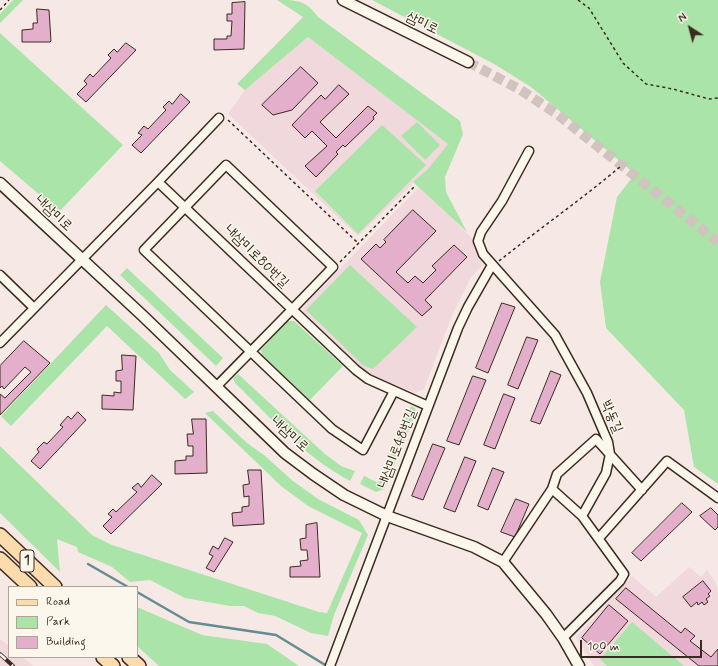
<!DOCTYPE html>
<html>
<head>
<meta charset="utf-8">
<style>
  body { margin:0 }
  #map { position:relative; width:718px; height:666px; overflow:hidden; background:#f6e9e5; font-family:Mynerve,sans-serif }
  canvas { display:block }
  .legend { position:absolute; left:8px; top:586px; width:130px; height:72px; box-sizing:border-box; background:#fbf7ec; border:1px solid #aea59a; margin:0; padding:5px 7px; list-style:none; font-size:12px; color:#3b2a1e }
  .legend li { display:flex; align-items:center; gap:8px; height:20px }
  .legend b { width:20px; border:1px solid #aea59a }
  .north { position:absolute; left:670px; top:8px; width:40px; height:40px; -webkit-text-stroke:3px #fbf7ec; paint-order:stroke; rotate:324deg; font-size:11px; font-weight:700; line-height:16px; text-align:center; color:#3b2a1e }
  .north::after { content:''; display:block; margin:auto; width:14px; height:18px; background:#3b2a1e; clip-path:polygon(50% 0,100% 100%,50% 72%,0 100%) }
  .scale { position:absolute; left:580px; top:640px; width:122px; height:18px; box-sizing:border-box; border:2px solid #3b2a1e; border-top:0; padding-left:5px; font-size:12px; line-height:14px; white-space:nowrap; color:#3b2a1e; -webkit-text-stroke:3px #fbf7ec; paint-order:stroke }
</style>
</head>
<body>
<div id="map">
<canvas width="718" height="666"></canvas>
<ul class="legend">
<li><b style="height:5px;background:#fcdcac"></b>Road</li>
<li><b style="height:11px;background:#abe4a9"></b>Park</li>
<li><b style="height:11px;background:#e3afcb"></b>Building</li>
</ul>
<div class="north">N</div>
<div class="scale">100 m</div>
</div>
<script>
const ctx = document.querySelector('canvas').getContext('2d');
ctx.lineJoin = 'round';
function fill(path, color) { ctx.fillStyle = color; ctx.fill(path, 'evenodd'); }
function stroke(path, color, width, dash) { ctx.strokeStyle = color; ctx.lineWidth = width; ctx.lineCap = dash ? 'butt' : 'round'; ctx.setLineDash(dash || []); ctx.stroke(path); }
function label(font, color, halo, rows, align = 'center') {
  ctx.font = font + ' Mynerve,"Poor Story",sans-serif'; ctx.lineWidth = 3; ctx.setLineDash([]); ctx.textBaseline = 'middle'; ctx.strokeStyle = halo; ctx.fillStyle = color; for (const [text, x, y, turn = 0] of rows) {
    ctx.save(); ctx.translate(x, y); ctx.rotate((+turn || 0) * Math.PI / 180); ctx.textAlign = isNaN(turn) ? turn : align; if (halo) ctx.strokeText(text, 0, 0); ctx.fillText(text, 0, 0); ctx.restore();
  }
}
fill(new Path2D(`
  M 308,37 L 448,144 L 428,169 L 358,236 L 228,114 L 245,90 Z
  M 419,187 L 471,237 L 483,265 L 471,277 L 451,318 L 424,389 L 416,393 L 374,376 L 361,367 L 303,311 L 303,307 Z
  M 689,567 L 701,577 L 707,570 L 716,583 L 718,592 L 718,666 L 594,666 L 576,637 L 632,576 L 656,597 Z
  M 0,639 L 9,646 L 9,657 L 22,657 L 33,666 L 0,666 Z`), '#f0d8dd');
fill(new Path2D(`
  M 13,0 L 23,0 L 0,23 L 0,14 Z
  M 277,0 C 297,0 306,0 318,17 L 460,121 L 463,134 L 445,177 L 446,192 L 467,232 L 413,182 L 428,169 L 448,144 L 308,37 L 245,90 L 237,84 L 303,17 Z
  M 372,0 L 718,0 L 718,484 L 694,467 L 684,410 L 606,328 L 600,282 L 617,197 L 635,174 L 531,87 L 494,64 Z
  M 0,33 L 123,145 L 57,214 L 49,203 L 0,161 Z
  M 417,122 L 440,145 L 425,160 L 401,136 Z
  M 382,125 L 426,165 L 358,234 L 315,191 Z
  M 350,265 L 417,327 L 373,369 L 364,366 L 306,310 Z
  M 127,268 L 223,358 L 216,366 L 120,275 Z
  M 106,305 L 159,353 L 170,370 L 194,392 L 185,399 L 107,326 L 11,426 L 1,416 Z
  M 287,321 L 294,321 L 343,366 L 310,400 L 262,355 L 261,350 Z
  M 238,374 L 325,454 L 341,466 L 355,471 L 350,481 C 305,457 271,418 235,383 L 233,378 Z
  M 411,406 L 415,408 L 416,413 L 384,489 L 376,492 L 360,484 L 364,476 L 379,483 Z
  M 213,411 L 247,443 L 264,455 L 293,481 L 318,499 L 359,520 L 368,535 L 334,615 L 328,636 L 311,633 L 275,616 L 258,613 L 244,606 L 230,606 L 185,598 L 150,580 L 130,582 L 112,567 L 78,552 L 77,547 L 57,539 L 60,572 L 0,513 L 0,446 L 92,535 L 112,545 L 319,612 L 327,613 L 362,533 L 308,506 L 281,486 L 205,413 Z
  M 137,607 L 202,635 L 267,644 L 299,666 L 159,666 L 137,646 Z
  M 632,622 L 684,666 L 607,666 L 600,659 Z`), '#abe4a9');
stroke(new Path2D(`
  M 88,564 L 128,587
  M 137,592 L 189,622 L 276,635 L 327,666`), '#648c91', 2.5);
const building = new Path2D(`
  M 245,2 L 244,49 L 214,50 L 214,39 L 227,39 L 227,36 L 231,36 L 232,21 L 227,21 L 227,14 L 232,14 L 232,3 Z
  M 37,9 L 49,10 L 51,41 L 50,42 L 22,42 L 22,30 L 33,29 L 33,23 L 37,23 Z
  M 126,43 L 136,50 L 86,102 L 77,94 L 87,84 L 84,81 L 90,74 L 93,77 L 111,58 L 108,55 L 114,49 L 117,52 Z
  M 301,67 L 318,83 L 292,110 L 273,115 L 262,105 Z
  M 339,85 L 349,94 L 320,122 L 336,138 L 368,106 L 377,113 L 373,117 L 374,119 L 345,147 L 343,145 L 336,152 L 338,154 L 316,177 L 305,166 L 327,146 L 312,131 L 305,138 L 292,125 L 321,95 L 325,99 Z
  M 181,94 L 190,102 L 141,153 L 132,145 L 142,135 L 138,133 L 144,126 L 148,129 L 166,110 L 163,107 L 169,101 L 172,104 Z
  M 413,210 L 436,231 L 396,272 L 408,283 L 415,276 L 423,283 L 436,270 L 432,266 L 454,245 L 467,257 L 425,300 L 432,307 L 422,316 L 361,259 L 376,244 L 380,248 L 386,242 L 384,240 Z
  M 502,303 L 515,307 L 488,373 L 476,368 Z
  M 527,337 L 538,340 L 518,389 L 508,385 Z
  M 24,341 L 50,363 L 0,415 L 0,394 L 5,398 L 31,372 L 25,367 L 4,389 L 2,386 L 0,388 L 0,366 Z
  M 122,355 L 136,356 L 133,410 L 102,409 L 102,395 L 114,396 L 114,392 L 121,393 L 121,381 L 116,381 L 116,371 L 122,370 Z
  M 551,371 L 561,375 L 540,424 L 531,421 Z
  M 473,376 L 486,380 L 459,445 L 447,441 Z
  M 504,394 L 515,398 L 495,449 L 484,445 Z
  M 78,412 L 86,420 L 40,469 L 31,461 L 39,452 L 37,449 L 44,442 L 47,444 L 63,427 L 60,425 L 68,416 L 71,419 Z
  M 192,419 L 206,419 L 207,473 L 175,474 L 175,461 L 186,460 L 186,456 L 193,456 L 193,446 L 188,446 L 187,434 L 193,434 Z
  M 433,444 L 445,448 L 423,500 L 412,496 Z
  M 465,457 L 476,461 L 455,512 L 444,508 Z
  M 493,468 L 504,472 L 488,510 L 478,506 Z
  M 248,470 L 261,470 L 264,524 L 233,526 L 232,513 L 242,512 L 242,507 L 249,506 L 249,496 L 244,497 L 243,485 L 249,484 Z
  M 152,475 L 162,484 L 111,534 L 103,526 L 112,517 L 108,514 L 113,509 L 116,512 L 137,492 L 132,488 L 138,483 L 141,487 Z
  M 516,499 L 529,504 L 515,537 L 501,532 Z
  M 682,503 L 692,512 L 641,561 L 632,553 Z
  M 711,508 L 718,515 L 718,527 L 715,530 L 700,516 Z
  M 317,523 L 320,577 L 290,577 L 290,567 L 301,566 L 300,561 L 308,560 L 307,550 L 301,550 L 300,539 L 306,538 L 306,525 Z
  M 225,538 L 233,542 L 214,572 L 206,568 L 213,556 L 209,554 L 213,546 L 218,549 Z
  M 703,581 L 711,591 L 708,594 L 710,596 L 706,599 L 708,602 L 704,605 L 702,602 L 698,605 L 697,602 L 691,607 L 683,597 Z
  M 626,588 L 681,633 L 685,628 L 695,636 L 690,641 L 711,657 L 718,649 L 718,666 L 699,666 L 616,599 Z
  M 609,605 L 628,621 L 600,654 L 582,638 Z`);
fill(building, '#e3afcb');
stroke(building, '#3b2a1e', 1);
stroke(new Path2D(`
  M 468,62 L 519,89 L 557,114 L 718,242`), '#d1c3bd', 10, [10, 5]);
const minor = new Path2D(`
  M 529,151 L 502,201 L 481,232 L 478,241 L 483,254 L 555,335 L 587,393 L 608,442 L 610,454 L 606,473 L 582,516 L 624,574 L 620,581 L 563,638
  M 158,182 L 219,118
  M 0,275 L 34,308
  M 0,343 L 158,182 L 356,370 L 368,379 L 428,406
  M 216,387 C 255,347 294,308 333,267 L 226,165 L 144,250 L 332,429 L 363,450 L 394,391
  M 552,489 L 557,474 L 596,439 L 642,490
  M 599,538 L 667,461 L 718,498
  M 503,562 L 552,489 L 582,516
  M 330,666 L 458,328 L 468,307 L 492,265`);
const tertiary = new Path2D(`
  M 343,0 L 468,62
  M 0,183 L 143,316 L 285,453 L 313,474 L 344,495 L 387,516 L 474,547 L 503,562 L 546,614 L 563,638 L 579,666`);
const primary = new Path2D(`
  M 0,535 L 55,587
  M 0,559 L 30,587
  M 103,657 L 113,666
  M 129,657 L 139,666`);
stroke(minor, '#3b2a1e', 11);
stroke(tertiary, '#3b2a1e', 13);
stroke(primary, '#3b2a1e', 16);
stroke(new Path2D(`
  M 578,0 L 589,8 L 623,63 L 646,84 L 673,89 L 709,99 L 718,98
  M 0,10 L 9,0
  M 228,120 L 358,243
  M 499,261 C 539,229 582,199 621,166
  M 340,262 L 414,187`), '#3b2a1e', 1.5, [3, 3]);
stroke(minor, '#fbf7ec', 8);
stroke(tertiary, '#fbf7ec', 10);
stroke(primary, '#fcdcac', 13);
const rail = new Path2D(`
  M 0,654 L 13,666`);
stroke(rail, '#3b2a1e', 4);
stroke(rail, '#fbf7ec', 2.5, [8]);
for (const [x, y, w] of [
  [27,561,14]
]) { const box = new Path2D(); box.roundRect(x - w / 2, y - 11, w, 22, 3); ctx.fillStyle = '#fbf7ec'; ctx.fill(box); stroke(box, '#3b2a1e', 1); }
label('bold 13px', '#3b2a1e', null, [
  ["1",27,561]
]);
label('14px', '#3b2a1e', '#fbf7ec', [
  ["삼미로",422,24,26],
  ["내삼미로",53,214,43],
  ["내삼미로80번길",256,257,44],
  ["박동길",611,417,67],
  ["내삼미로",289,435,42],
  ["내삼미로48번길",398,449,-69]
]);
</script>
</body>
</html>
